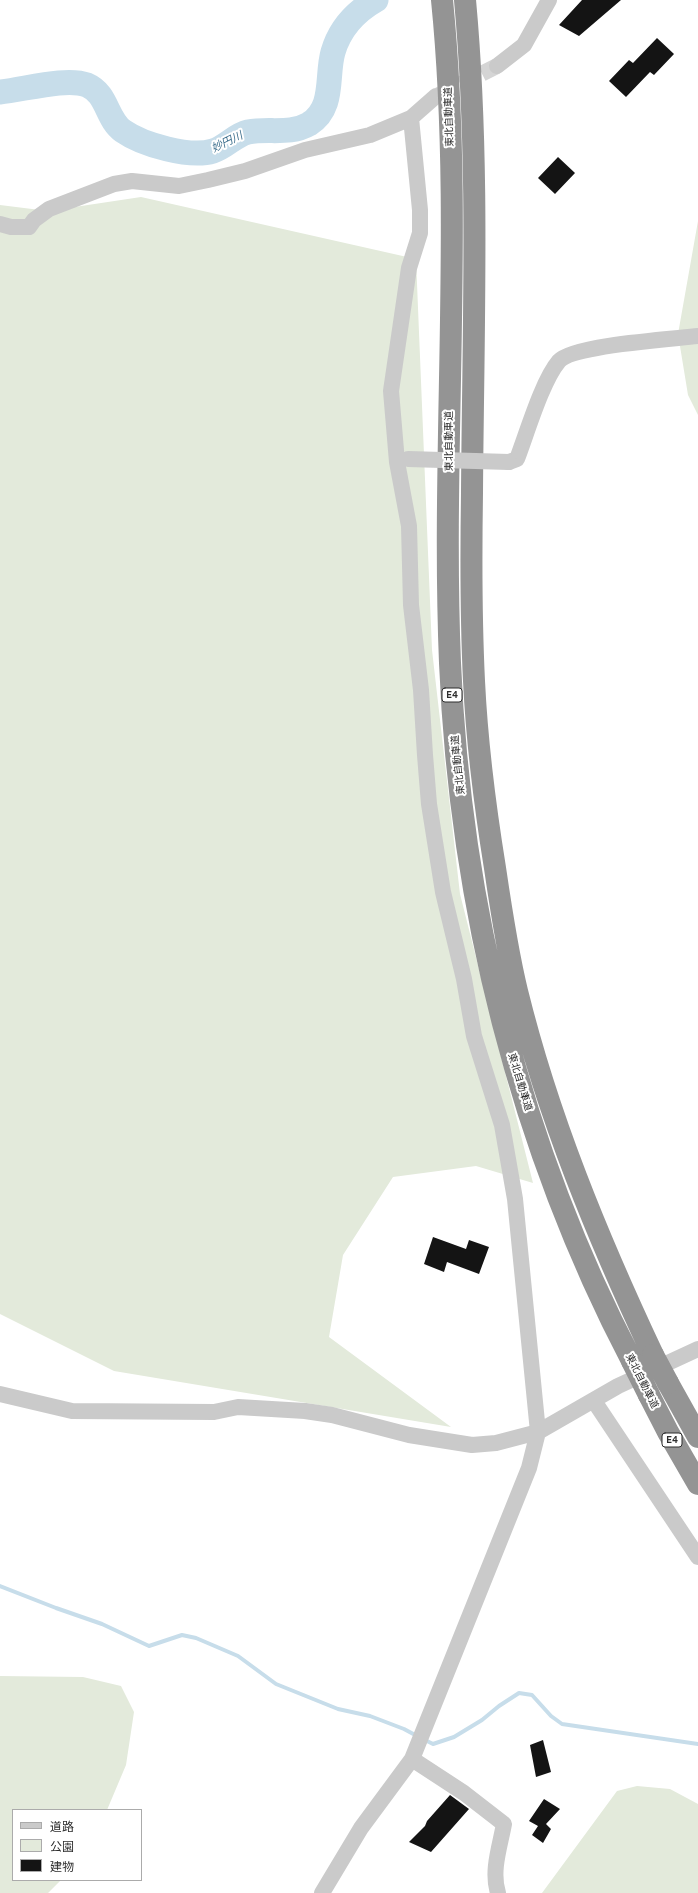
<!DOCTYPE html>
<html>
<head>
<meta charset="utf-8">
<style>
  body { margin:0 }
  #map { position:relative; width:698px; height:1893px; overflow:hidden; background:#fff; font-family:"Public Sans","Noto Sans JP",sans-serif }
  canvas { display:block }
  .legend { position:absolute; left:12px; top:1809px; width:130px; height:72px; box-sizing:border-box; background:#fff; border:1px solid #ababab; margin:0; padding:5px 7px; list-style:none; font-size:12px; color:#2d2d2d }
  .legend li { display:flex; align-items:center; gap:8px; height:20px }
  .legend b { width:20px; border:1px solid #ababab }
</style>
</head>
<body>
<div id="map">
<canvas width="698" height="1893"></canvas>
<ul class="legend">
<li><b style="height:5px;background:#cacaca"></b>道路</li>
<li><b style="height:11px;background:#e3eadb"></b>公園</li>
<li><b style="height:11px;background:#141414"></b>建物</li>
</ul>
</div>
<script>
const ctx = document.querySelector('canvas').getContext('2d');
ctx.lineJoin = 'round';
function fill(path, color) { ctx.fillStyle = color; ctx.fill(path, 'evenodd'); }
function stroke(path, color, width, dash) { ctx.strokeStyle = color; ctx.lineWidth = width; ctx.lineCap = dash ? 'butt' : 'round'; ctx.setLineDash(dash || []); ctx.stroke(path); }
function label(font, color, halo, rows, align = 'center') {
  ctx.font = font + ' "Public Sans","Noto Sans JP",sans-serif'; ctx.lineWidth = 4; ctx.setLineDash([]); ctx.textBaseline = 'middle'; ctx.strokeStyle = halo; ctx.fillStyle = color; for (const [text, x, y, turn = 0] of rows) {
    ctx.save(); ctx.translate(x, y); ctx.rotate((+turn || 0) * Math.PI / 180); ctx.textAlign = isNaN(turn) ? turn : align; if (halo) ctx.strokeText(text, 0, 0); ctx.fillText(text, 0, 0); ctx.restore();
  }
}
fill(new Path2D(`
  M 141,197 L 416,259 L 432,650 L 460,894 L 533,1183 L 476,1166 L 393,1177 L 343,1255 L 329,1337 L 451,1427 L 114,1371 L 0,1314 L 0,205 L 48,211 Z
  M 698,221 L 698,415 L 688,395 L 678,334 Z
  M 0,1676 L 83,1677 L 121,1686 L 134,1712 L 126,1765 L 107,1810 L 13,1810 L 13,1880 L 61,1880 L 48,1893 L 0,1893 Z
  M 637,1786 L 670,1789 L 698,1804 L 698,1893 L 542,1893 L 617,1791 Z`), '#e3eadb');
stroke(new Path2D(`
  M 0,1586 L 56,1608 L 102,1624 L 149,1646 L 182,1635 L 196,1638 L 238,1656 L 276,1684 L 338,1709 L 370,1716 L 404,1729 L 417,1736
  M 423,1739 L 433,1744 L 454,1737 L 482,1720 L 499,1706 L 519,1693 L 532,1695 L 551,1716 L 562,1724 L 698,1744`), '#c7ddea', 4);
stroke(new Path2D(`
  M 0,92 C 23,90 66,77 87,85 C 108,94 106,119 123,131 C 143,145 190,158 213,151 C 226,147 235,135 248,132 C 269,128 290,135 309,124 C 335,108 326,76 333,52 C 340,28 355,12 376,0`), '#c7ddea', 25);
fill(new Path2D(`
  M 582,0 L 621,0 L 579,36 L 559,25 Z
  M 657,38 L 674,54 L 654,75 L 650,72 L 626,97 L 609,81 L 629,60 L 633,63 Z
  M 558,157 L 575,173 L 555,194 L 538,178 Z
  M 433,1237 L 466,1249 L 469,1240 L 489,1247 L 479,1274 L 447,1262 L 444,1272 L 424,1264 Z
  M 543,1740 L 551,1772 L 536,1777 L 530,1745 Z
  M 450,1795 L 469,1809 L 431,1852 L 409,1842 L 425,1826 L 427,1821 Z
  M 544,1799 L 560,1809 L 546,1824 L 551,1829 L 543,1843 L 532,1835 L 538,1826 L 529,1821 Z`), '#141414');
stroke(new Path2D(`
  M 439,95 L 497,66`), '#d5d5d5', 16, [16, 8]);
stroke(new Path2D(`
  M 497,66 L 524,45 L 549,0
  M 0,224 L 11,227 L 29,227 L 34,220 L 49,209 L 114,184 L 132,181 L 179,186 L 208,180 L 245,171 L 305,150 L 370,135 L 411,118 L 436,96
  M 509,462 L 517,459 C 527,433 542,381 559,361 C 573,345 673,339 698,336
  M 0,1394 L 72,1411 L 214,1412 L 238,1407 L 305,1411 L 332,1415 L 409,1435 L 472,1445 L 496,1443 L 538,1432 L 618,1386 L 698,1349
  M 594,1401 L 698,1557
  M 412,1759 L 464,1793 L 504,1824 C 500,1846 491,1871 498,1893
  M 322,1893 L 361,1828 L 412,1759 L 529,1468 L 538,1432 L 515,1199 L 502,1125 L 474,1036 L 464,979 L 443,892 L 429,804 L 425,755 L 421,690 L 411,605 L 409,526 L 397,462 L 391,391 L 409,268 L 420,233 L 420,210 L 411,118`), '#cacaca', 16);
stroke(new Path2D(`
  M 442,0 C 464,220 441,443 450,663 C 460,905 520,1147 632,1361
  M 465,0 C 480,162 473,331 472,493 C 471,556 471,619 474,681 C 477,744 485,806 495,868 C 501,909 507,950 517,991 C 548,1117 598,1238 653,1355
  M 668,1383 L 698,1437
  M 649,1395 L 668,1432 L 698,1484`), '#949494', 22);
stroke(new Path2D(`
  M 408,459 L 509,462`), '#cacaca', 16);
stroke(new Path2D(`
  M 653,1355 L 668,1383
  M 632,1361 L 649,1395`), '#949494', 22);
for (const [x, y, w] of [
  [452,695,20],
  [672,1440,20]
]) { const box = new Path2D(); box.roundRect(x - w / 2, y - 7, w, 14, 3); ctx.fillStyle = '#fff'; ctx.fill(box); stroke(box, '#2d2d2d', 1); }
label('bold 9px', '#2d2d2d', null, [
  ["E4",452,695],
  ["E4",672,1440]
]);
label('10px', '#2d2d2d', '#fff', [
  ["東北自動車道",449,117,-92],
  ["東北自動車道",449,441,-90],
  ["東北自動車道",458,765,-96],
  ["東北自動車道",520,1082,73],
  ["東北自動車道",642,1381,63]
]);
label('italic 11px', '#3d6f8d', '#fff', [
  ["妙円川",227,142,-26]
]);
</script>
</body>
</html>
